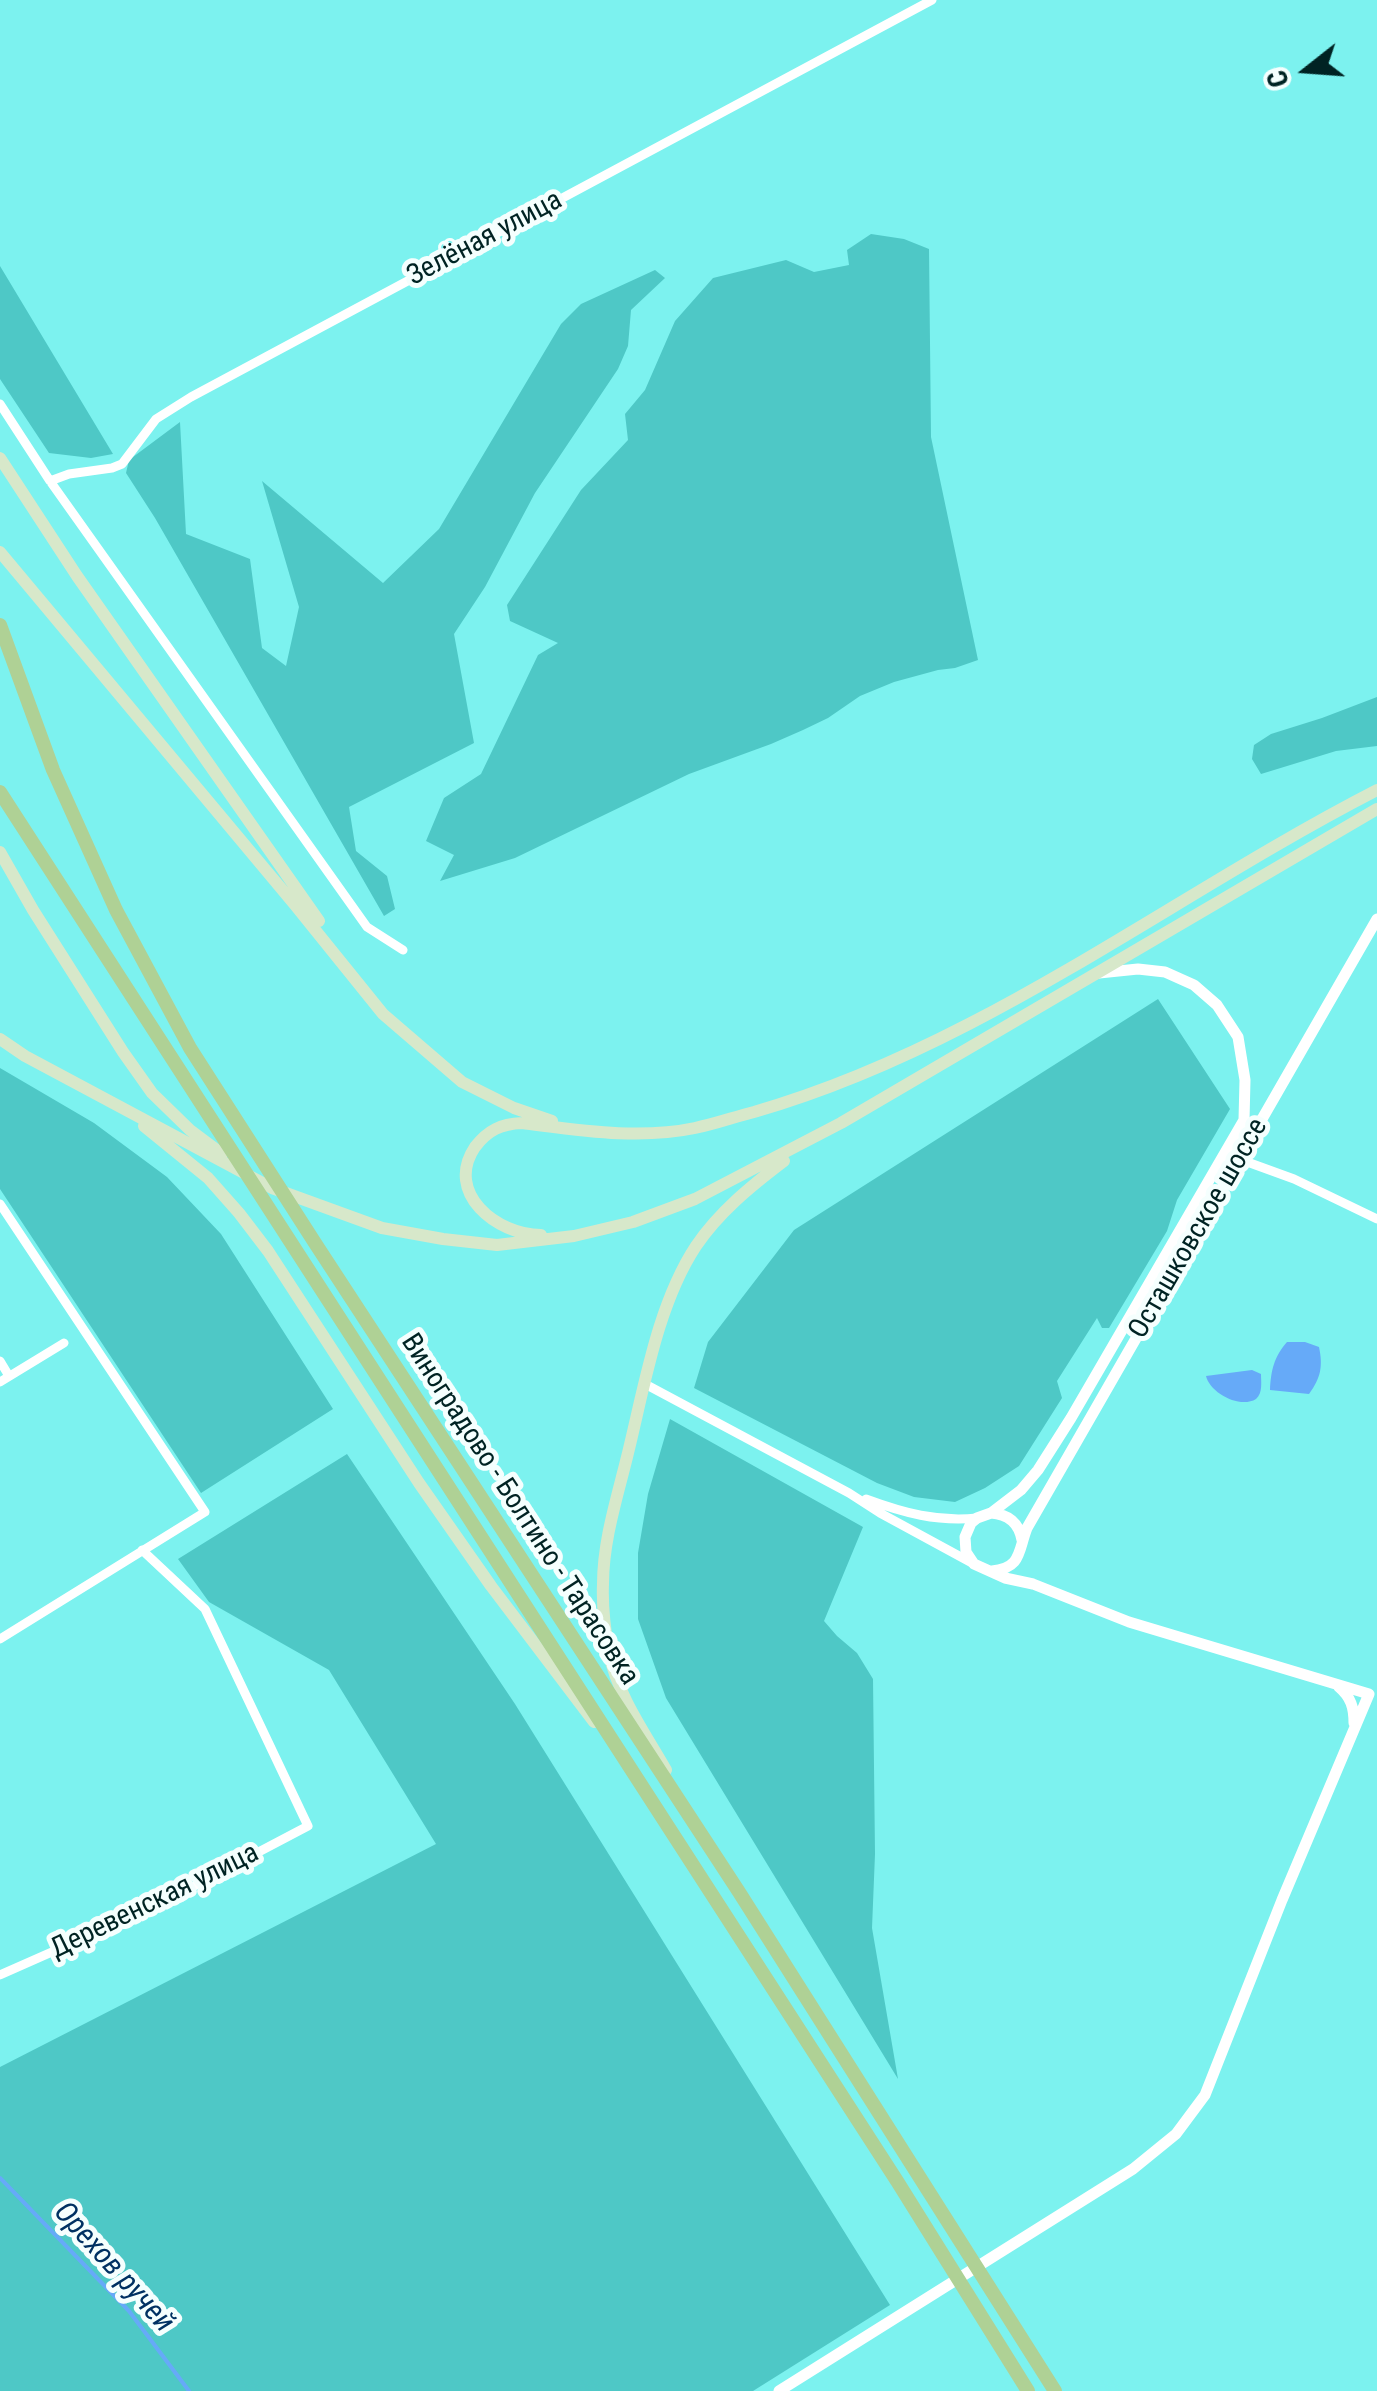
<!DOCTYPE html>
<html>
<head>
<meta charset="utf-8">
<style>
  body { margin:0 }
  #map { position:relative; width:1377px; height:2391px; overflow:hidden; background:#7cf2ef; font-family:"Roboto Condensed",sans-serif }
  canvas { display:block }
  .north { position:absolute; left:1257px; top:20px; width:100px; height:100px; -webkit-text-stroke:8px #f5fffe; paint-order:stroke; rotate:253deg; font-size:28px; font-weight:700; line-height:40px; text-align:center; color:#002323 }
  .north::after { content:''; display:block; margin:auto; width:35px; height:45px; background:#002323; clip-path:polygon(50% 0,100% 100%,50% 72%,0 100%) }
</style>
</head>
<body>
<div id="map">
<canvas width="1377" height="2391"></canvas>
<div class="north">С</div>
</div>
<script>
const ctx = document.querySelector('canvas').getContext('2d');
ctx.lineJoin = 'round';
function fill(path, color) { ctx.fillStyle = color; ctx.fill(path, 'evenodd'); }
function stroke(path, color, width, dash) { ctx.strokeStyle = color; ctx.lineWidth = width; ctx.lineCap = dash ? 'butt' : 'round'; ctx.setLineDash(dash || []); ctx.stroke(path); }
function label(font, color, halo, rows, align = 'center') {
  ctx.font = font + ' "Roboto Condensed",sans-serif'; ctx.lineWidth = 10; ctx.setLineDash([]); ctx.textBaseline = 'middle'; ctx.strokeStyle = halo; ctx.fillStyle = color; for (const [text, x, y, turn = 0] of rows) {
    ctx.save(); ctx.translate(x, y); ctx.rotate((+turn || 0) * Math.PI / 180); ctx.textAlign = isNaN(turn) ? turn : align; if (halo) ctx.strokeText(text, 0, 0); ctx.fillText(text, 0, 0); ctx.restore();
  }
}
fill(new Path2D(`
  M 871,234 L 904,239 L 929,249 L 931,437 L 978,660 L 955,668 L 938,670 L 894,682 L 860,696 L 828,718 L 803,730 L 771,744 L 689,774 L 515,858 L 440,881 L 454,855 L 426,841 L 444,798 L 481,774 L 538,655 L 558,643 L 510,621 L 507,605 L 581,490 L 628,440 L 625,414 L 645,390 L 675,321 L 713,278 L 786,260 L 814,272 L 849,265 L 847,250 Z
  M 0,266 L 113,454 L 91,458 L 49,453 L 0,379 Z
  M 655,270 L 665,278 L 631,310 L 628,346 L 618,369 L 535,493 L 485,587 L 454,634 L 474,743 L 349,807 L 356,851 L 387,876 L 395,909 L 384,916 L 155,518 L 126,473 L 129,460 L 180,422 L 186,534 L 250,559 L 262,648 L 286,666 L 299,607 L 262,481 L 383,583 L 439,529 L 561,324 L 581,304 Z
  M 1377,697 L 1377,746 L 1336,751 L 1261,774 L 1252,759 L 1254,745 L 1271,734 L 1322,718 Z
  M 1158,999 L 1230,1109 L 1177,1200 L 1167,1231 L 1109,1328 L 1102,1328 L 1097,1318 L 1057,1381 L 1062,1398 L 1019,1466 L 985,1488 L 955,1502 L 914,1497 L 877,1483 L 694,1388 L 708,1342 L 794,1230 Z
  M 0,1068 L 94,1123 L 167,1177 L 221,1234 L 333,1409 L 201,1493 L 0,1189 Z
  M 670,1419 L 863,1527 L 824,1621 L 837,1636 L 857,1653 L 873,1679 L 875,1854 L 872,1928 L 898,2079 L 666,1698 L 638,1619 L 638,1553 L 648,1494 Z
  M 347,1454 L 515,1704 L 890,2305 L 753,2391 L 0,2391 L 0,2067 L 436,1844 L 329,1670 L 209,1602 L 178,1559 Z`), '#4ec8c6');
fill(new Path2D(`
  M 1287,1342 L 1305,1342 L 1319,1347 C 1323,1366 1321,1378 1309,1394 L 1270,1390 C 1271,1370 1274,1357 1287,1342 Z
  M 1252,1370 L 1261,1374 C 1261,1382 1263,1393 1256,1399 C 1240,1409 1210,1393 1206,1376 Z`), '#66aaf8');
stroke(new Path2D(`
  M 0,2178 L 129,2311 L 189,2391`), '#66aaf8', 4);
stroke(new Path2D(`
  M 0,404 L 50,481 L 367,927 L 403,950
  M 50,481 L 69,474 L 112,468 L 122,464 L 156,419 L 191,397 L 932,0
  M 1239,1159 L 1294,1179 L 1377,1219
  M 0,1204 L 205,1512 L 0,1639
  M 0,1361 L 9,1376
  M 0,1382 L 64,1343
  M 645,1384 L 849,1493 L 880,1513 L 972,1563
  M 866,1499 C 904,1513 937,1522 977,1518
  M 0,1975 L 156,1906 L 308,1826 L 205,1609 L 142,1550`), '#fff', 9);
stroke(new Path2D(`
  M 991,1513 C 1008,1514 1019,1523 1022,1540
  M 992,1571 C 1022,1568 1018,1551 1027,1528 L 1377,919
  M 1339,1687 C 1351,1697 1354,1708 1354,1723
  M 779,2391 L 1133,2169 L 1176,2134 L 1205,2095 L 1282,1900 L 1369,1694 L 1129,1622 L 1033,1584 L 1005,1578 L 974,1564 L 966,1552 L 965,1537 L 971,1523 L 977,1518 L 991,1513 L 1021,1490 L 1038,1470 L 1071,1418 L 1244,1120 L 1245,1080 L 1238,1037 L 1217,1005 L 1194,985 L 1165,972 L 1138,969 L 1099,973`), '#fff', 11);
stroke(new Path2D(`
  M 0,458 L 77,576 L 319,921
  M 0,552 L 295,905 L 383,1014 L 462,1082 L 514,1108 L 552,1121
  M 0,852 L 33,910 L 123,1052 L 152,1093 L 190,1130 L 222,1154
  M 0,1039 L 25,1056 L 272,1188 L 382,1228 L 443,1239 L 497,1245 L 574,1236 L 633,1222 L 695,1199 L 841,1123 L 1377,809
  M 144,1126 L 208,1178 L 239,1213 L 268,1251 L 419,1483 L 491,1586 L 594,1722
  M 541,1235 C 497,1235 444,1193 475,1147 C 488,1130 501,1124 522,1123 C 579,1130 638,1140 695,1128 C 715,1124 734,1117 754,1112 C 981,1047 1169,897 1377,790
  M 666,1770 C 645,1733 618,1696 609,1653 C 605,1631 602,1607 603,1584 C 603,1541 617,1498 627,1457 C 644,1389 657,1305 696,1246 C 719,1212 751,1186 784,1161`), '#d7e8ca', 12);
stroke(new Path2D(`
  M 0,625 L 53,770 L 116,910 L 190,1048 L 315,1243 L 739,1892 L 1055,2391
  M 0,792 L 897,2181 L 1028,2391`), '#afd195', 14);
label('28px', '#002323', '#f5fffe', [
  ["Зелёная улица",485,239,-28],
  ["Осташковское шоссе",1199,1229,-60],
  ["Виноградово - Болтино - Тарасовка",519,1510,57],
  ["Деревенская улица",155,1902,-26]
]);
label('italic 30px', '#003162', '#f5fffe', [
  ["Орехов ручей",113,2268,48]
]);
</script>
</body>
</html>
